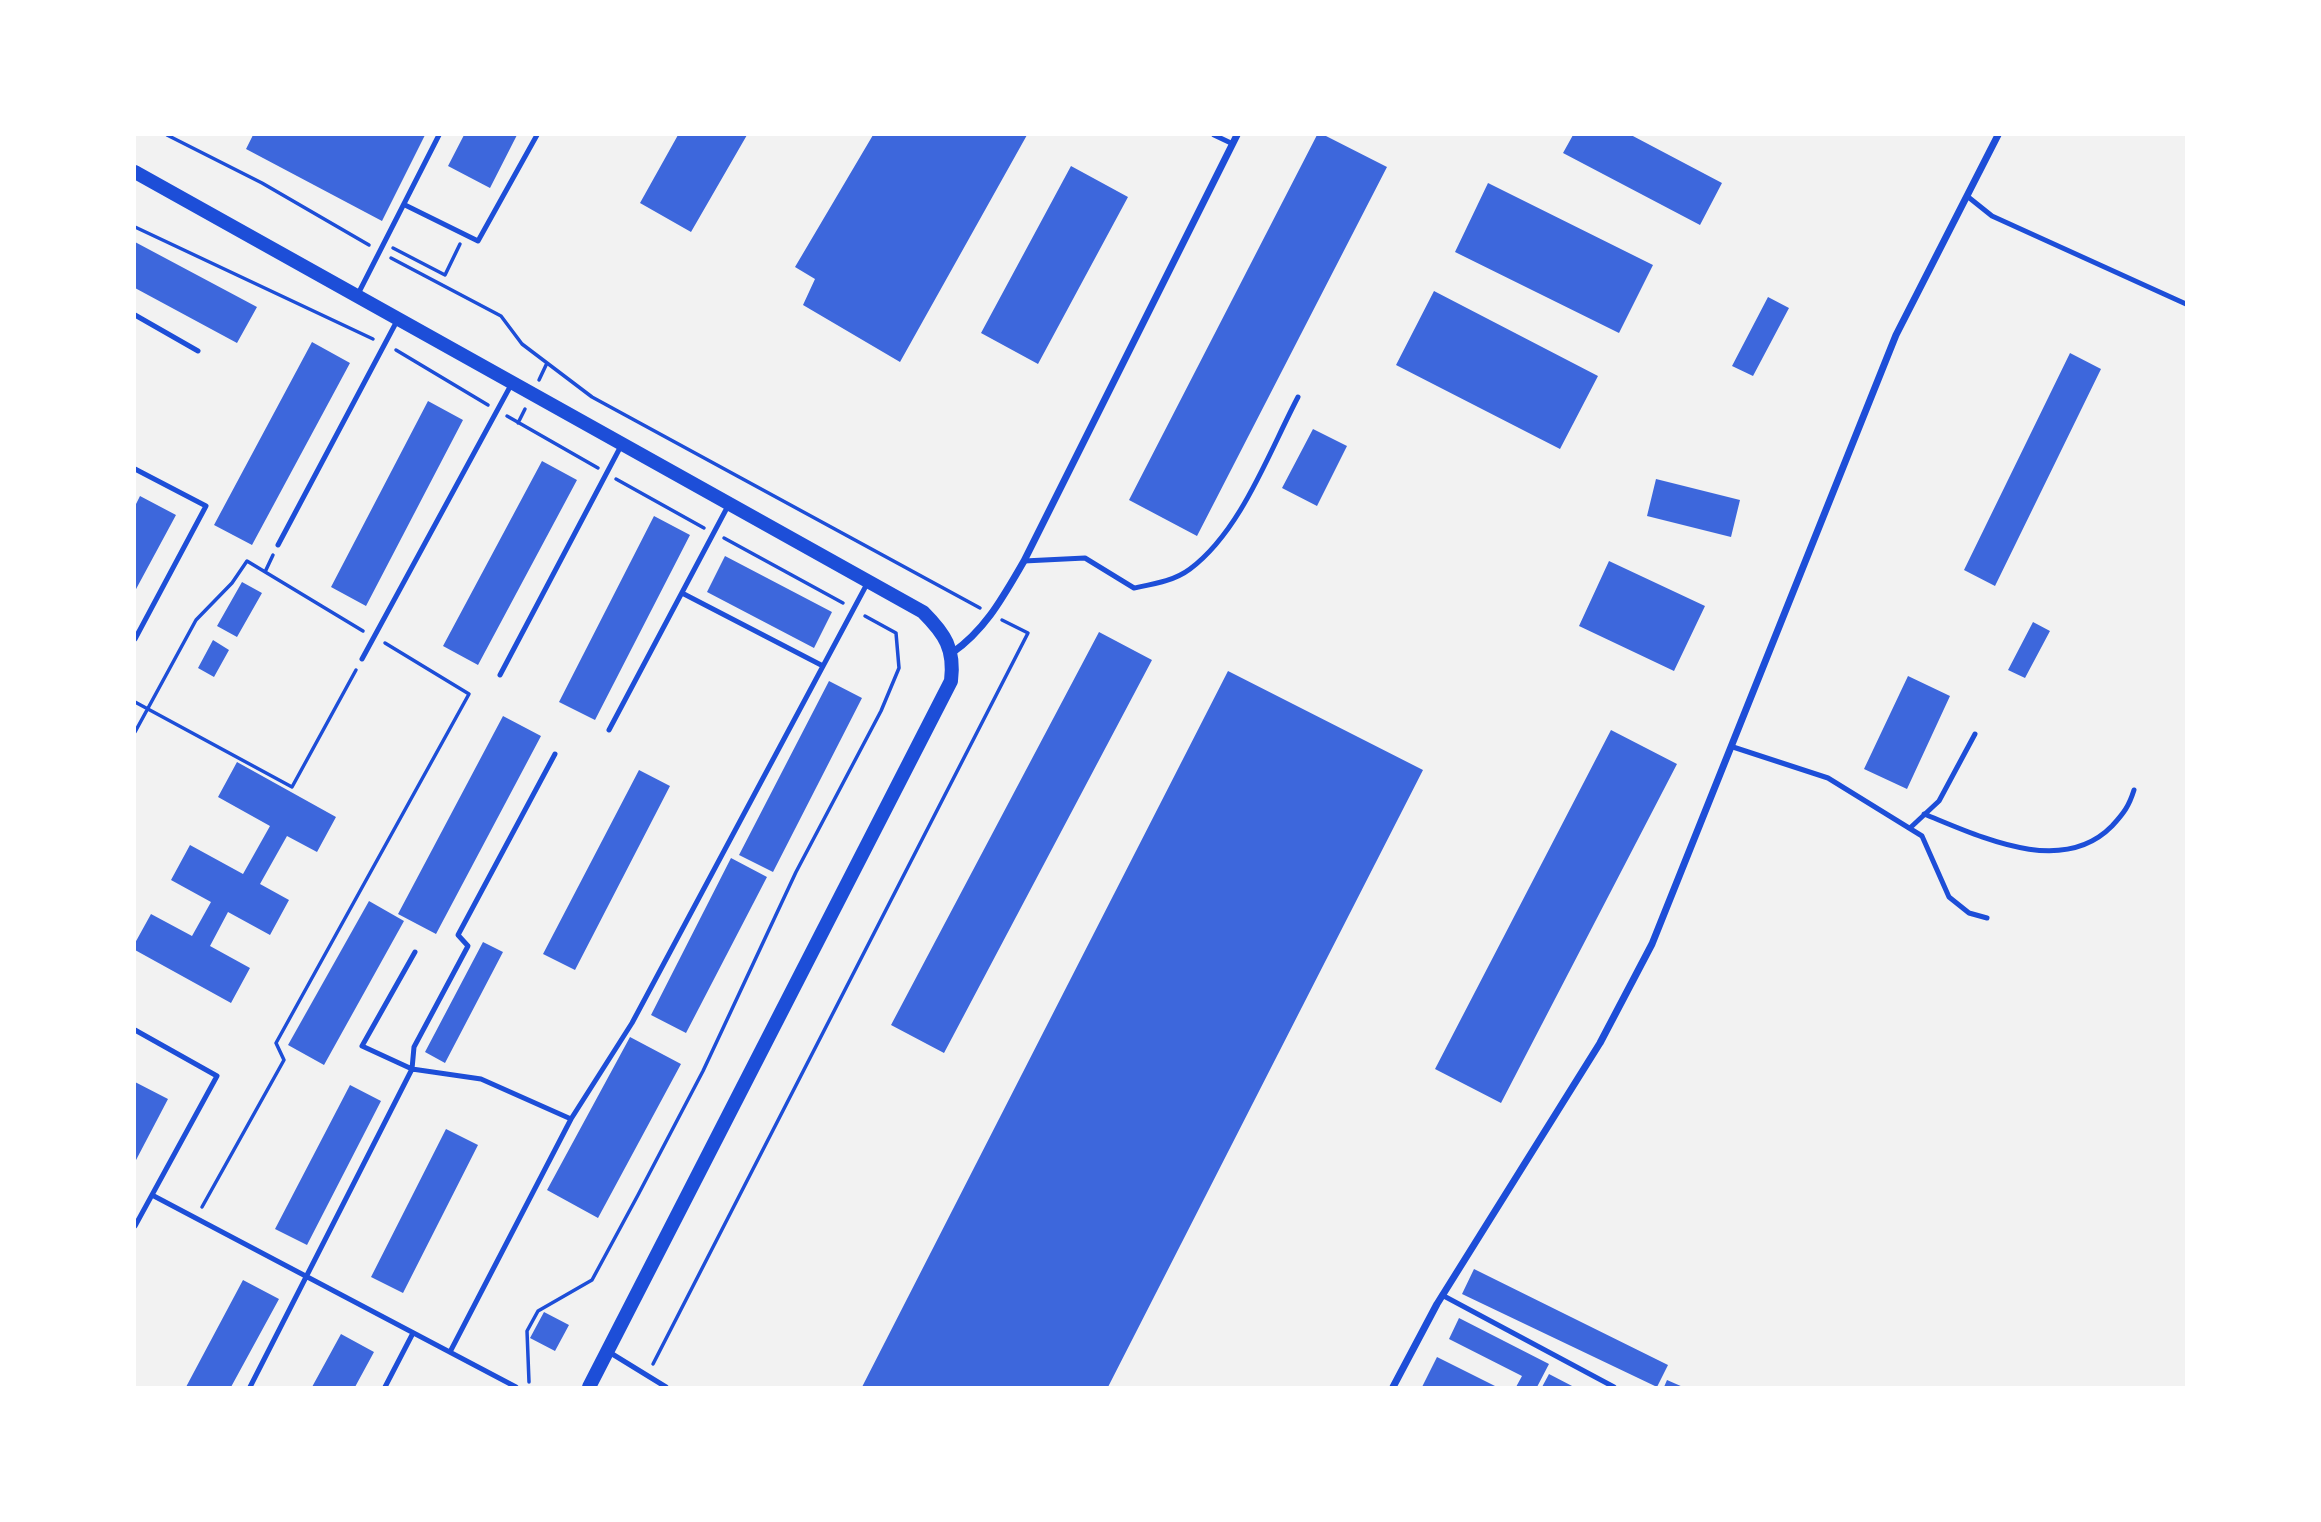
<!DOCTYPE html>
<html>
<head>
<meta charset="utf-8">
<style>
  body { margin:0 }
  #map { position:relative; width:2321px; height:1522px; overflow:hidden; background:#f2f2f2; font-family:Inter,sans-serif }
  canvas { display:block }
  .frame { position:absolute; inset:0; border:136px solid #fff; pointer-events:none }
</style>
</head>
<body>
<div id="map">
<canvas width="2321" height="1522"></canvas>
<div class="frame"></div>
</div>
<script>
const ctx = document.querySelector('canvas').getContext('2d');
ctx.lineJoin = 'round';
function fill(path, color) { ctx.fillStyle = color; ctx.fill(path, 'evenodd'); }
function stroke(path, color, width, dash) { ctx.strokeStyle = color; ctx.lineWidth = width; ctx.lineCap = dash ? 'butt' : 'round'; ctx.setLineDash(dash || []); ctx.stroke(path); }
fill(new Path2D(`
  M 253,135 L 425,135 L 382,221 L 246,149 Z
  M 464,135 L 517,135 L 490,188 L 448,166 Z
  M 678,135 L 747,135 L 691,232 L 640,203 Z
  M 873,135 L 1027,135 L 900,362 L 803,305 L 815,279 L 795,267 Z
  M 1317,135 L 1324,135 L 1387,167 L 1197,536 L 1129,500 Z
  M 1573,135 L 1631,135 L 1722,183 L 1700,225 L 1563,153 Z
  M 1071,166 L 1128,197 L 1038,364 L 981,333 Z
  M 1488,183 L 1653,265 L 1619,333 L 1455,252 Z
  M 135,242 L 257,307 L 237,343 L 135,288 Z
  M 1434,291 L 1598,376 L 1560,449 L 1396,365 Z
  M 1768,297 L 1789,308 L 1753,376 L 1732,366 Z
  M 312,342 L 350,363 L 252,545 L 214,525 Z
  M 2070,353 L 2101,369 L 1995,586 L 1964,570 Z
  M 428,401 L 463,420 L 366,606 L 331,587 Z
  M 1313,429 L 1347,446 L 1317,506 L 1282,488 Z
  M 542,461 L 577,480 L 478,665 L 443,646 Z
  M 1656,479 L 1740,500 L 1731,537 L 1647,516 Z
  M 140,496 L 176,515 L 135,591 L 135,506 Z
  M 654,516 L 690,535 L 595,720 L 559,702 Z
  M 725,556 L 832,612 L 814,648 L 707,592 Z
  M 1609,561 L 1705,606 L 1674,671 L 1579,626 Z
  M 242,582 L 262,593 L 237,637 L 217,626 Z
  M 2033,622 L 2050,631 L 2025,678 L 2008,670 Z
  M 1099,632 L 1152,660 L 944,1053 L 891,1025 Z
  M 213,640 L 229,650 L 214,677 L 198,668 Z
  M 1228,671 L 1423,770 L 1108,1387 L 862,1387 Z
  M 1908,676 L 1950,696 L 1907,789 L 1864,769 Z
  M 829,681 L 862,698 L 773,872 L 739,855 Z
  M 503,716 L 541,736 L 436,934 L 398,914 Z
  M 1611,730 L 1677,764 L 1501,1103 L 1435,1069 Z
  M 237,762 L 336,817 L 317,852 L 287,836 L 260,884 L 289,900 L 270,935 L 228,912 L 210,946 L 250,968 L 231,1003 L 135,950 L 135,943 L 151,914 L 192,936 L 211,902 L 171,880 L 190,845 L 243,874 L 270,826 L 218,797 Z
  M 639,770 L 670,786 L 575,970 L 543,954 Z
  M 731,858 L 767,877 L 686,1033 L 651,1015 Z
  M 369,901 L 404,921 L 324,1065 L 288,1045 Z
  M 483,942 L 503,952 L 445,1063 L 425,1052 Z
  M 630,1037 L 681,1064 L 598,1218 L 547,1190 Z
  M 135,1082 L 168,1099 L 135,1162 Z
  M 350,1085 L 381,1101 L 307,1245 L 275,1229 Z
  M 446,1129 L 478,1145 L 403,1293 L 371,1277 Z
  M 1474,1269 L 1668,1365 L 1657,1387 L 1462,1294 Z
  M 243,1280 L 279,1299 L 231,1387 L 186,1387 Z
  M 544,1312 L 569,1325 L 555,1351 L 530,1338 Z
  M 1459,1318 L 1549,1364 L 1537,1387 L 1516,1387 L 1522,1376 L 1449,1339 Z
  M 341,1334 L 374,1352 L 355,1387 L 312,1387 Z
  M 1437,1357 L 1497,1387 L 1422,1387 Z
  M 1549,1374 L 1574,1387 L 1542,1387 Z
  M 1667,1380 L 1683,1387 L 1664,1387 Z`), '#3d67dc');
stroke(new Path2D(`
  M 167,135 L 262,183 L 369,245
  M 135,227 L 373,339
  M 393,248 L 445,275 L 460,244
  M 391,258 L 501,316 L 522,344 L 592,397 L 980,608
  M 396,350 L 488,405
  M 539,380 L 547,363
  M 507,416 L 598,468
  M 518,423 L 525,409
  M 616,479 L 704,528
  M 724,538 L 843,603
  M 265,572 L 273,555
  M 135,702 L 292,787 L 356,670
  M 135,732 L 196,620 L 232,583 L 247,561 L 363,631
  M 202,1207 L 284,1060 L 276,1043 L 469,694 L 385,643
  M 653,1364 L 1028,633 L 1002,620
  M 529,1382 L 527,1331 L 538,1311 L 592,1280 L 638,1195 L 703,1071 L 796,872 L 881,711 L 899,668 L 896,633 L 865,616`), '#1d4ed8', 3.5);
stroke(new Path2D(`
  M 1214,135 L 1233,144
  M 1967,196 L 1992,216 L 2186,304
  M 405,205 L 478,241 L 537,135
  M 358,294 L 439,135
  M 135,315 L 198,351
  M 135,469 L 206,506 L 135,639
  M 278,545 L 398,319
  M 1024,561 L 1085,558 L 1134,588 C 1154,584 1174,581 1190,569 C 1241,531 1269,452 1298,397
  M 682,593 L 823,666
  M 362,659 L 511,385
  M 500,675 L 622,444
  M 609,730 L 729,504
  M 1733,747 L 1828,778 L 1922,836 L 1949,897 L 1969,913 L 1987,918
  M 1924,814 C 1981,837 2062,877 2112,826 C 2124,813 2129,806 2134,790
  M 1910,828 L 1939,801 L 1975,734
  M 415,952 L 362,1046 L 412,1069 L 414,1047 L 468,946 L 458,935 L 555,754
  M 135,1030 L 217,1076 L 135,1226
  M 571,1119 L 632,1023 L 868,582
  M 152,1195 L 516,1387
  M 1442,1295 L 1614,1387
  M 609,1352 L 666,1387
  M 250,1387 L 412,1069 L 481,1079 L 571,1119 L 450,1352
  M 385,1387 L 413,1333`), '#1d4ed8', 5);
stroke(new Path2D(`
  M 952,653 C 986,629 1003,597 1024,561 L 1237,135
  M 1393,1387 L 1437,1304 L 1600,1043 L 1652,944 L 1896,335 L 1998,135`), '#1d4ed8', 7);
stroke(new Path2D(`
  M 135,172 L 923,612 C 945,634 955,649 951,681 L 589,1387`), '#1d4ed8', 14);
</script>
</body>
</html>
